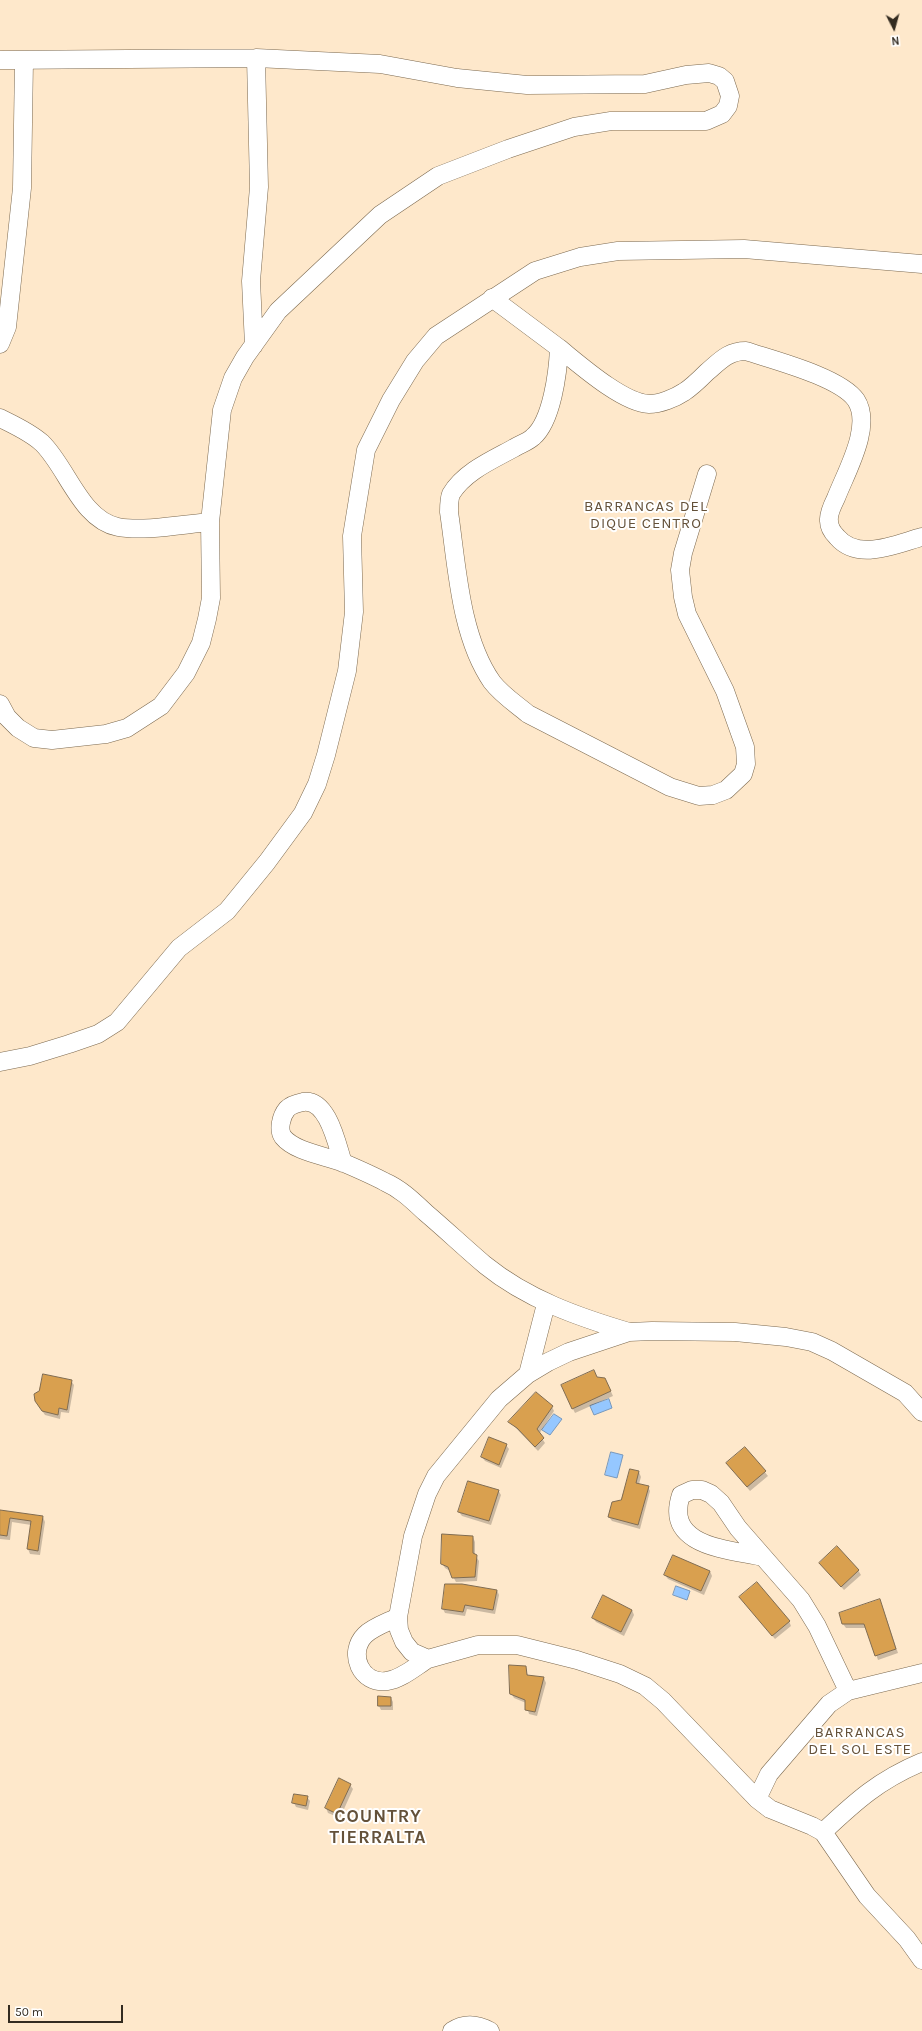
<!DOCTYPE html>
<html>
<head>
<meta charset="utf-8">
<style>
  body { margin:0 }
  #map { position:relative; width:922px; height:2031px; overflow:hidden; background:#fee8cb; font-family:Karla,sans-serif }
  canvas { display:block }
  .north { position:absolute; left:874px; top:8px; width:40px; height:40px; -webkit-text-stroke:3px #fff; paint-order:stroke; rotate:174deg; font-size:11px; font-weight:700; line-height:16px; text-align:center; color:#332b20 }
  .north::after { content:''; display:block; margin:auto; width:14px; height:18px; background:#332b20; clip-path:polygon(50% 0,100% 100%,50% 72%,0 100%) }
  .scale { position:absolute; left:8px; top:2005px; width:115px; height:18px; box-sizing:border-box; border:2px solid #332b20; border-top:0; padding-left:5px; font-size:12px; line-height:14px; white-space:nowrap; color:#332b20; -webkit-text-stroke:3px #fff; paint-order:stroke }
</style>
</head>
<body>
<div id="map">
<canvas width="922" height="2031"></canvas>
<div class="north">N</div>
<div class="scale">50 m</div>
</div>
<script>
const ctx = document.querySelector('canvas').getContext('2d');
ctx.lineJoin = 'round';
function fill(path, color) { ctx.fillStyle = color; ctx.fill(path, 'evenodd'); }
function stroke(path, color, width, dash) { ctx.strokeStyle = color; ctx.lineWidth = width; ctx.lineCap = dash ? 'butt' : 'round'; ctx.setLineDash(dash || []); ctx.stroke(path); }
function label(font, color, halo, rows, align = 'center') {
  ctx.font = font + ' Karla,sans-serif'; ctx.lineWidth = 4; ctx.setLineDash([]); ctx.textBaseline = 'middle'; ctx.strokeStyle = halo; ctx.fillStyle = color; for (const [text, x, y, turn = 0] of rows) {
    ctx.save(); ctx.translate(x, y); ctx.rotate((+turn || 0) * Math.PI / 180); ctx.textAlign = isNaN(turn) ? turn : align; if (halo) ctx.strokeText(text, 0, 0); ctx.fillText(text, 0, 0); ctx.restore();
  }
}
const water = new Path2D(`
  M 609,1399 L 612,1408 L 594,1415 L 590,1406 Z
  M 554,1414 L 562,1419 L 550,1435 L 542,1430 Z
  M 611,1452 L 623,1455 L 617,1478 L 605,1475 Z
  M 676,1586 L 690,1591 L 687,1600 L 673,1595 Z`);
fill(water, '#95c7ff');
stroke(water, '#7898bc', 1);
fill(new Path2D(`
  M 597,1378 L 607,1383 L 613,1396 L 575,1413 L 573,1409 Z
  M 71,1381 L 74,1385 L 69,1413 L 61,1412 L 60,1419 L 45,1415 L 38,1405 Z
  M 552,1407 L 554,1411 L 539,1434 L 545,1443 L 538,1451 L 510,1422 Z
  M 506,1445 L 509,1449 L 501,1468 L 485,1461 L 482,1457 Z
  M 745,1448 L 768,1476 L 750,1491 L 730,1467 Z
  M 630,1470 L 639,1472 L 641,1477 L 639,1484 L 648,1487 L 650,1491 L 640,1529 L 612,1521 L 609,1517 L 622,1501 Z
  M 498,1490 L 501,1495 L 491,1525 L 462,1516 L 459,1512 Z
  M 0,1511 L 43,1517 L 45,1522 L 40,1555 L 30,1554 L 28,1549 L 31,1525 L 12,1522 L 10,1540 L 0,1539 Z
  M 473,1537 L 475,1542 L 475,1555 L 479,1561 L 477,1581 L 456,1582 L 450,1571 L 445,1568 L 442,1563 Z
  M 820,1563 L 858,1570 L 861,1575 L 844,1590 Z
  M 710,1571 L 712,1576 L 704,1595 L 668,1579 L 665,1575 Z
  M 497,1590 L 499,1595 L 495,1614 L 467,1609 L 465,1616 L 445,1613 L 443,1609 Z
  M 743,1601 L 789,1621 L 791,1626 L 775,1639 Z
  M 882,1605 L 898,1653 L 878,1660 L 867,1628 L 846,1628 L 843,1624 Z
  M 632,1610 L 634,1615 L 624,1636 L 596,1622 L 593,1618 Z
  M 525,1666 L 528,1676 L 544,1678 L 546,1683 L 537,1716 L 529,1714 L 526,1703 L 514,1698 L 511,1693 Z
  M 391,1698 L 393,1702 L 393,1710 L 381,1710 L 379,1706 Z
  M 350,1785 L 353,1789 L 340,1818 L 328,1813 L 326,1808 Z
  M 307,1797 L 310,1801 L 308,1810 L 296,1807 L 294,1803 Z`), '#0003');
const building = new Path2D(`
  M 594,1370 L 597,1377 L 605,1378 L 611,1391 L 572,1409 L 561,1385 Z
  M 43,1374 L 72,1380 L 67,1410 L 59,1408 L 58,1415 L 42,1411 L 35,1401 L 34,1394 L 39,1391 Z
  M 536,1392 L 553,1406 L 537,1429 L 544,1438 L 535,1447 L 517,1428 L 508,1422 Z
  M 489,1437 L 507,1444 L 499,1465 L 481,1457 Z
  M 745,1447 L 766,1471 L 747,1487 L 726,1463 Z
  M 630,1469 L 639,1471 L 636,1483 L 649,1486 L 638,1525 L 608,1517 L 612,1502 L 621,1500 Z
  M 468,1481 L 499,1490 L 489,1521 L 458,1512 Z
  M 0,1510 L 43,1516 L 38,1551 L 27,1549 L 31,1521 L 10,1518 L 7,1536 L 0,1535 Z
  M 442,1534 L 473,1536 L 473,1553 L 477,1555 L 475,1577 L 452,1578 L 448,1567 L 441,1564 Z
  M 837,1546 L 859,1570 L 841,1587 L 819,1563 Z
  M 673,1555 L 710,1571 L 701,1591 L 664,1575 Z
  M 757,1582 L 790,1621 L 772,1636 L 739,1597 Z
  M 445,1584 L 462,1584 L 497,1590 L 493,1610 L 465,1605 L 463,1612 L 442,1609 Z
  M 603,1595 L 632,1610 L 621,1632 L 592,1618 Z
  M 880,1599 L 896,1649 L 875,1656 L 864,1624 L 842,1624 L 839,1613 Z
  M 509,1665 L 526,1666 L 527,1675 L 544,1677 L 535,1712 L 525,1710 L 525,1700 L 510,1694 Z
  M 378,1696 L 391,1697 L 391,1706 L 378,1706 Z
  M 339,1778 L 351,1784 L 337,1814 L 325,1808 Z
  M 294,1794 L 308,1796 L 306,1806 L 292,1803 Z`);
fill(building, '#d9a04f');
stroke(building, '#806c52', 1);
const minor = new Path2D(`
  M 0,60 L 256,58 L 380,64 L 457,78 L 527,85 L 645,84 L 686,75 L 709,73 L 719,76 L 725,81 L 730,96 L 728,106 L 722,114 L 706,121 L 611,121 L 574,127 L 508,149 L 438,176 L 380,215 L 278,311 L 245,357 L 233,378 L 222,410 L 210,522 L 211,598 L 207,619 L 201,643 L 186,673 L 161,706 L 127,728 L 106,734 L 52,740 L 34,738 L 18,728 L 7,717 L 0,704
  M 492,298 L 559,348 C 558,372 552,421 533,437 C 528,442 520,444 514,448 C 492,460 464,472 451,494 C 449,499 449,507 449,512 C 457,566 460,636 492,682 C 502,695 516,704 528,714 L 670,787 L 699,796 L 713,795 L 726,790 L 743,774 L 746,764 L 745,747 L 725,691 L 687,614 L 683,597 L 680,570 L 683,553 L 707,474
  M 0,344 L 7,327 L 22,188 L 24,61
  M 254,345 L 251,281 L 259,187 L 256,58
  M 559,348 C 580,365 623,403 649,404 C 660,404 675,398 684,392 C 692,387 700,379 707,372 C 720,361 728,351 746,351 C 773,360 840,377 856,400 C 873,426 846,472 836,498 C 833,504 828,514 829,521 C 829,527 833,533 837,537 C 858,562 896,544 922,537
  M 0,418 C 14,425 30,432 42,443 C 67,467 81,520 118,527 C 143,532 185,524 210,522
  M 0,1062 L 30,1056 L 69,1044 L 98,1034 L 117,1022 L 179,948 L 227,911 L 267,862 L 303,813 L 317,784 L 326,755 L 347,671 L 354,612 L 352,536 L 366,450 L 391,400 L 415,361 L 436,336 L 535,271 L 580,257 L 618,251 L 744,249 L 922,264
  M 343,1163 C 337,1145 328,1098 303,1102 C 298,1103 291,1105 287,1109 C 281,1116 278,1130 283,1137 C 295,1152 327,1156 344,1163 C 358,1169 372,1175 385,1182 C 401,1189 413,1201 426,1213 C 446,1230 465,1248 485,1265 C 527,1299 578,1317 629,1332
  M 528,1374 L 546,1304
  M 922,1412 L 905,1393 L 832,1351 L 812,1342 L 786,1337 L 735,1332 L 652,1331 L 629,1332 L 569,1352 L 548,1362 L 528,1374 L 499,1399 L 436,1476 L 427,1494 L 413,1536 L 398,1617 L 399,1630 L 404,1642 L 412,1652 L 428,1659 L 478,1645 L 517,1645 L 577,1660 L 620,1674 L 645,1686 L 663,1701 L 757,1799 L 770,1809 L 812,1826 L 823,1832 L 867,1896 L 907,1939 L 922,1960
  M 763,1557 C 728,1549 664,1547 681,1495 L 692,1490 L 702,1490 L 711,1494 L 721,1503 L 738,1528 L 801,1600 L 817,1626 L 848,1691
  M 398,1617 C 388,1622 373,1627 365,1635 C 347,1653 361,1685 387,1681 C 402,1679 416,1666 428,1659
  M 757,1799 L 769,1774 L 829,1704 L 848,1691 L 922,1673
  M 823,1832 C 856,1801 879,1780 922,1762
  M 452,2031 C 464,2023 477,2024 490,2031`);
stroke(minor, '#7c694f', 19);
stroke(minor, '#fff', 18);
ctx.letterSpacing = '1px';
label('15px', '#645139', '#fff', [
  ["BARRANCAS DEL",646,507],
  ["DIQUE CENTRO",646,524],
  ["BARRANCAS",860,1733],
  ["DEL SOL ESTE",860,1750]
]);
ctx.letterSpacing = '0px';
ctx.letterSpacing = '1px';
label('bold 18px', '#645139', '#fff', [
  ["COUNTRY",378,1817],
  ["TIERRALTA",378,1838]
]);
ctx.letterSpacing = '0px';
</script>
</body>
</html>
